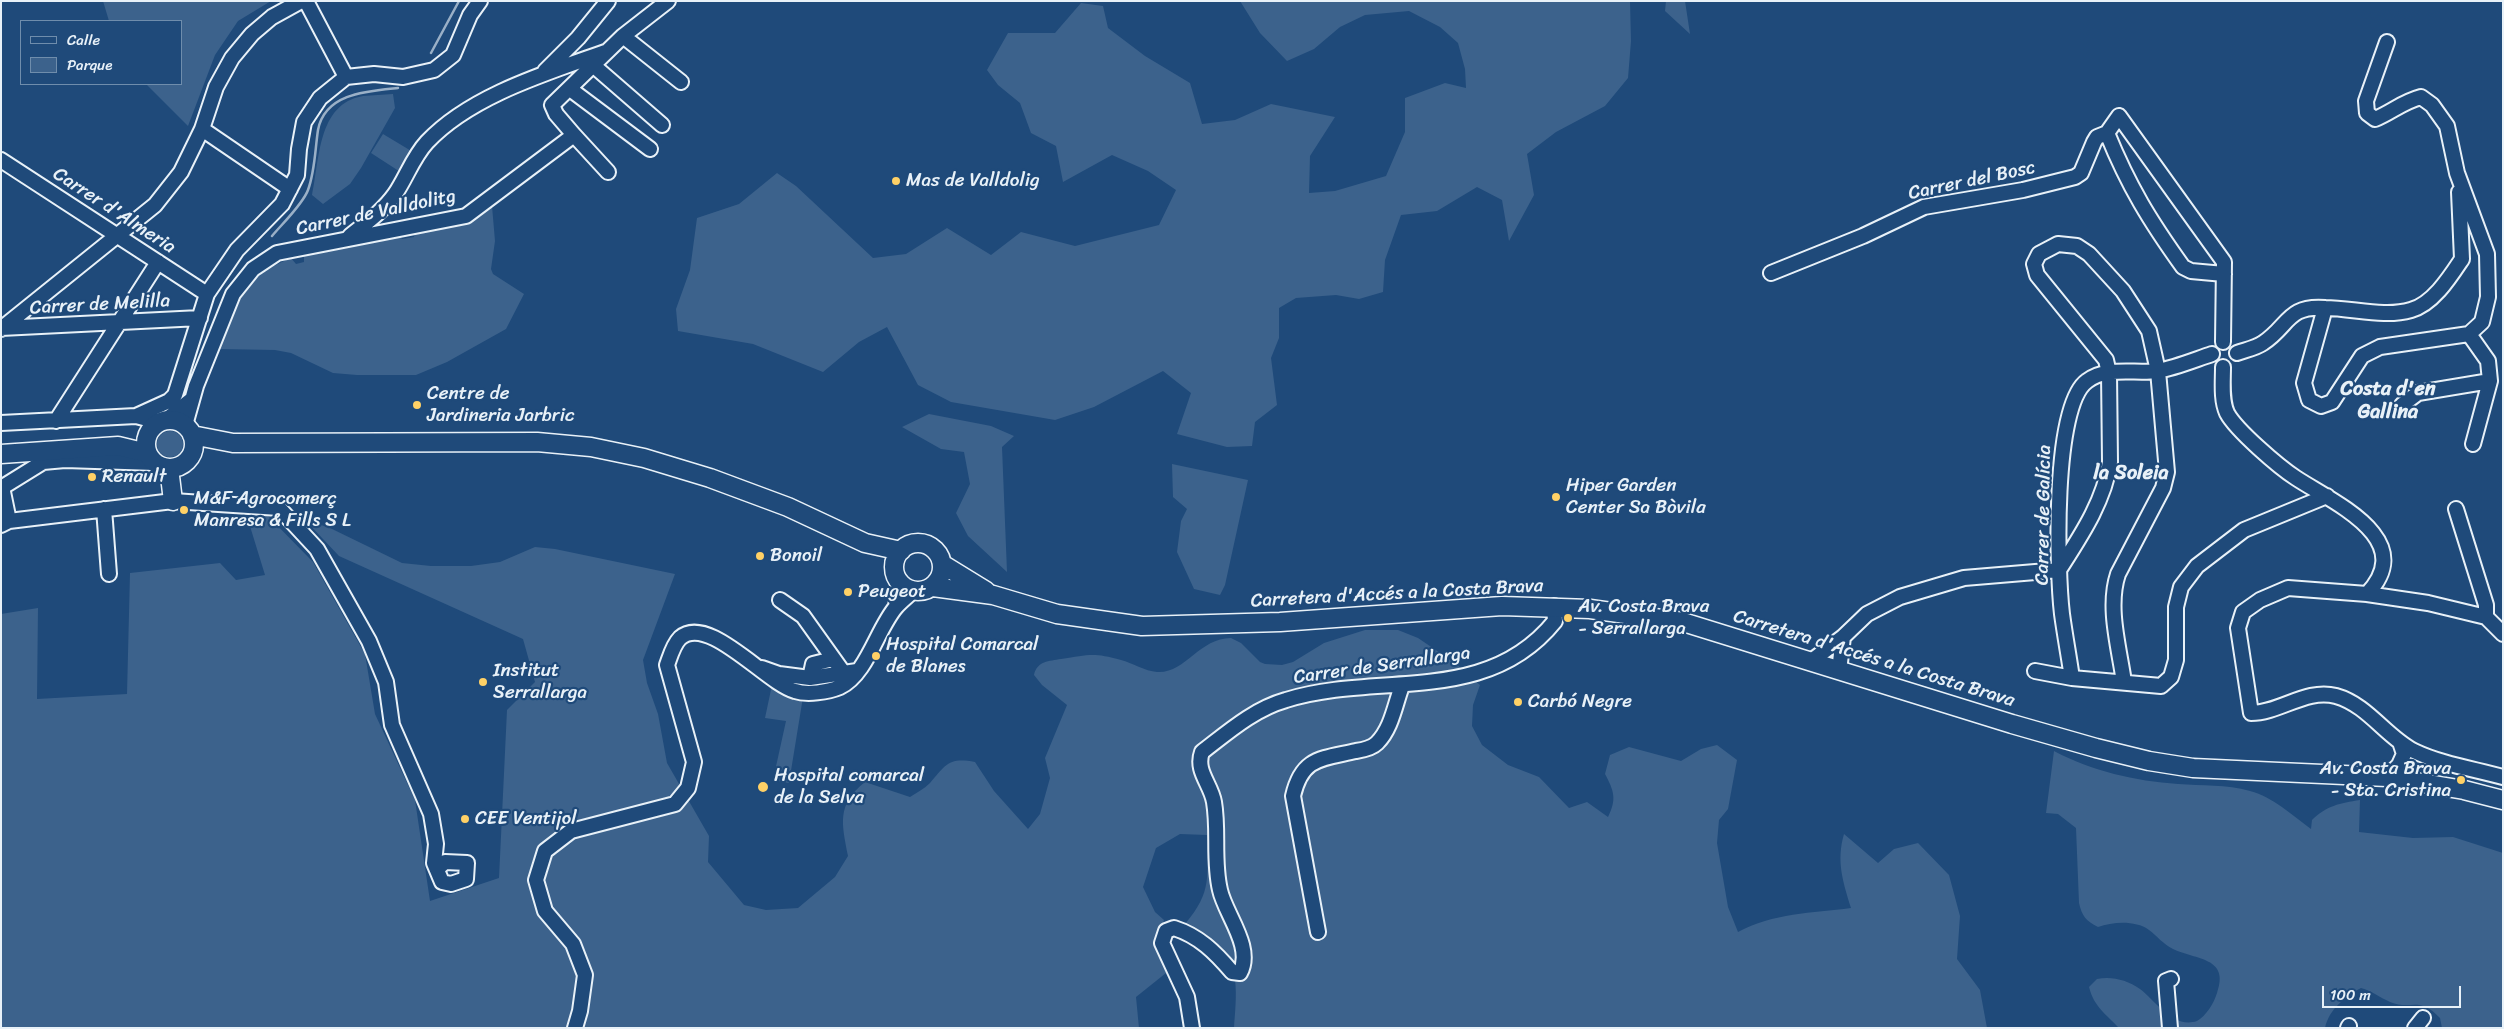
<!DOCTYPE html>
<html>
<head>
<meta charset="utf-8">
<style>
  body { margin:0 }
  #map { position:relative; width:2504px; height:1029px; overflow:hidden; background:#1f4a7a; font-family:Sriracha,sans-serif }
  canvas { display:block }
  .frame { position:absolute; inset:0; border:2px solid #e8f1f8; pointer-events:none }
  .legend { position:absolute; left:20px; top:20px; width:162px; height:65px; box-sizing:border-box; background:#1f4a7a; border:1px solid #6f8dac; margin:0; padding:6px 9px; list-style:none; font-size:15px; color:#e8f1f8 }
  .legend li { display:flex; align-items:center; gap:10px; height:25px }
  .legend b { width:25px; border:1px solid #6f8dac }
  .scale { position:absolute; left:2322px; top:986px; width:139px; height:22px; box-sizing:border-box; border:2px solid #e8f1f8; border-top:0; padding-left:6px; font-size:15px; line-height:18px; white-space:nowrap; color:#e8f1f8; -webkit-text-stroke:4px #1f4a7a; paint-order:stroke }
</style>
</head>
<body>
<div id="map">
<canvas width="2504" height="1029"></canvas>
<div class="frame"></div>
<ul class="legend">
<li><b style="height:6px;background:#1f4a7a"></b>Calle</li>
<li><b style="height:14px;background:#3c628c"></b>Parque</li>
</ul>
<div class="scale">100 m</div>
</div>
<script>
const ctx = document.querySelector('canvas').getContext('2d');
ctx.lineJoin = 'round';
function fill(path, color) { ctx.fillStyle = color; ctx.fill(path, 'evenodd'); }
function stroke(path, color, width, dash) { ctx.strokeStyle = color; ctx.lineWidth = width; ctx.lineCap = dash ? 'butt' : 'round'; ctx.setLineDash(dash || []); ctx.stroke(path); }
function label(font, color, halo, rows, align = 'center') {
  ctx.font = font + ' Sriracha,sans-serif'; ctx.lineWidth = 4.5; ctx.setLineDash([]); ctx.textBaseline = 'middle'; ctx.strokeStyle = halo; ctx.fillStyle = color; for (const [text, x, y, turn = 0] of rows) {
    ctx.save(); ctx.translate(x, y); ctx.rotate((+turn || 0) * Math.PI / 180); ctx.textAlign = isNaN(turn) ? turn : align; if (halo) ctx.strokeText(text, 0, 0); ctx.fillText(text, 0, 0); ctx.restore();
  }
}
fill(new Path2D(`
  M 103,1 L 271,1 L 238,21 L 215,55 L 188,126 L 146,84 L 181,84 L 181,21 L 109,21 Z
  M 1240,1 L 1630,1 L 1631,41 L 1628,78 L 1605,106 L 1556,132 L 1527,154 L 1534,195 L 1509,241 L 1502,200 L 1477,187 L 1437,211 L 1401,215 L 1385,260 L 1383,292 L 1359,299 L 1336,295 L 1296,298 L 1279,308 L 1279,338 L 1271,358 L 1277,405 L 1255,422 L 1252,446 L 1227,447 L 1177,434 L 1191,393 L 1163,371 L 1094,407 L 1055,420 L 951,402 L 918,385 L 887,327 L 859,342 L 823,372 L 753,344 L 678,331 L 676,309 L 690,270 L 697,218 L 739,204 L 777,173 L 796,186 L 873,258 L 906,254 L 947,228 L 991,255 L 1021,232 L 1075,246 L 1159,225 L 1176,190 L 1148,171 L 1112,155 L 1063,182 L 1056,146 L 1031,133 L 1020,103 L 998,85 L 987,70 L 1008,33 L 1055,33 L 1081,3 L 1103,6 L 1108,28 L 1145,56 L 1190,83 L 1202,124 L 1235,120 L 1271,104 L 1335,117 L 1310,156 L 1309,193 L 1335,191 L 1386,176 L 1405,132 L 1405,98 L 1445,83 L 1466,88 L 1465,69 L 1458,43 L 1440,27 L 1409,11 L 1365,15 L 1340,27 L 1314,49 L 1287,61 L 1260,33 Z
  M 1666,1 L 1685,1 L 1690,34 L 1665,11 Z
  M 393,94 L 395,108 L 361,168 L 350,184 L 323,204 L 312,195 C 320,160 317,104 363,96 C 373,95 383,95 393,94 Z
  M 383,134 L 418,155 L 405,175 L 371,153 Z
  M 492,206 L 495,241 L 491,269 L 493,274 L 524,294 L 506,329 L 447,362 L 416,375 L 357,375 L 333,373 L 291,353 L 275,350 L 219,349 C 237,303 242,277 291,258 L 296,264 L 304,262 L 304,255 L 399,235 L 402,239 L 414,237 L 416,232 L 470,220 Z
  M 929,414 L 991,426 L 1014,436 L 1002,447 L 1007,572 L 968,536 L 956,513 L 970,484 L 964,452 L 941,449 L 902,427 Z
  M157 444a13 13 0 1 1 26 0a13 13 0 1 1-26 0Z
  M 1172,464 L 1248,480 L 1225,585 L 1220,595 L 1194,589 L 1177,552 L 1181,521 L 1187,509 L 1173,497 Z
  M 267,515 L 313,562 L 365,654 L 375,714 L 415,800 L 430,901 L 499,878 L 507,710 L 535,682 L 523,639 L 339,556 L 306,521 L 328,527 L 402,563 L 431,566 L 471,566 L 500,562 L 535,547 L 555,549 L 675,574 L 643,660 L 647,683 L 658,714 L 667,763 L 709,836 L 708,862 L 744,905 L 766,910 L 798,908 L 835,877 L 848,856 C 842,824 836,805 865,782 L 910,797 C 916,793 924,789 930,783 C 946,765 948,757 975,762 L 994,791 L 1028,829 L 1040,814 L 1050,778 L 1045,758 L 1067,705 L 1042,685 L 1034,675 C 1037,661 1049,661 1061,659 C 1088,655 1093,652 1121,660 C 1132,663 1145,671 1157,672 C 1185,674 1199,638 1231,638 L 1241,643 L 1260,662 L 1265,664 L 1282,665 L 1293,662 L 1324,643 L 1365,630 L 1398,630 L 1418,638 L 1455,663 L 1480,685 L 1473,705 L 1472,726 L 1482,745 L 1508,765 L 1539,777 L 1569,808 L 1587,802 L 1608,817 C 1617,799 1614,791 1605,774 L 1610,755 L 1629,747 L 1681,761 L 1701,749 L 1717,745 L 1737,760 L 1728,809 L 1719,820 L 1717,843 L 1728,907 L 1738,932 C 1773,913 1812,913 1851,908 C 1843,882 1836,861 1844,834 L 1878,863 L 1894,849 L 1918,843 L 1949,875 L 1960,916 L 1957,959 L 1980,990 L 1987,1028 L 1234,1028 C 1236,998 1242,960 1213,940 C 1205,934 1195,929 1185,924 C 1213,891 1207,876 1207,835 L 1180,834 L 1156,848 L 1143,887 L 1155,912 L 1164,920 L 1159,935 L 1166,973 L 1136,997 L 1139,1028 L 1,1028 L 1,614 L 38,608 L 37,699 L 127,694 L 130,573 L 220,563 L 236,580 L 265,575 L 249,523 Z
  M 772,685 L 803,697 L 789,783 L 773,780 L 786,721 L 765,718 Z
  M 2054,751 C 2092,771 2135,781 2178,784 C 2202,786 2226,784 2250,791 C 2273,797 2292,815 2311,829 L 2312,820 C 2326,806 2340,803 2360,800 L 2359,832 L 2413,838 L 2453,837 L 2503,853 L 2503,1028 L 2442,1028 L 2440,1018 C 2418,995 2412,1011 2390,1002 C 2379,997 2372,991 2361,988 C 2346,996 2329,1009 2325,1028 L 2119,1028 C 2106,1014 2094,1007 2089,987 L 2097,979 C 2112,976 2127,980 2140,989 C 2156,1001 2173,1029 2197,1021 C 2206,1016 2214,1003 2217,993 C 2230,957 2196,960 2173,949 C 2163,944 2157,936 2149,930 C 2135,920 2113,922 2098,927 C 2086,921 2082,916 2079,903 L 2076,828 L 2058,814 L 2046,813 Z`), '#3c628c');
stroke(new Path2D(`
  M 431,53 L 459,1
  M 272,236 C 282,224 303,204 308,190 C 315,171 315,150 318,130 C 325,93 368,91 398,88`), '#9ab0c7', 2.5);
const minor = new Path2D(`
  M 306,1 L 346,77
  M 623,36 L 681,82
  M 594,66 L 662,125
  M 545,71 L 578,38 L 608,1
  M 570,89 L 650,149
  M 202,129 L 290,189
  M 574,135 L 608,172
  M 1,160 L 207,294
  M 350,236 C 366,223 383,211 395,194 C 406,178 413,157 427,142 C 470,96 546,73 605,52
  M 1771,273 L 1863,236 L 1924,207 L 2023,190 L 2075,177 L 2081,173 L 2094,142 L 2097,137 L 2107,133
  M 2325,308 C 2353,308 2384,318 2411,310 C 2433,304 2450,277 2462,259 L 2459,192
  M 1,328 L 200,318
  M 1,329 L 155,205 L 181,172 L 202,129 L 216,87 L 232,58 L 252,34 L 272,17 L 301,1
  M 2469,334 L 2488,361 L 2490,381 L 2473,444
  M 2223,342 L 2224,262 L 2119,116 L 2107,133 C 2129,187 2150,221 2183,267 L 2191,271 L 2224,274
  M 2237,353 C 2245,350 2256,348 2263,343 C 2289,326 2287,305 2325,308 L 2304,383 L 2309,400 L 2321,406 L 2332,402 L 2362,356 L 2380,347 L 2469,334 L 2482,322 L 2488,297 L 2487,254 L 2457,173 L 2447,126 L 2432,105 L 2421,97 C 2402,102 2392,112 2375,119 L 2367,113 L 2366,101 L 2387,42
  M 2223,367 C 2223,382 2221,400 2227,413 C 2236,430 2279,467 2296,478 C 2334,503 2419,539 2367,594
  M 2402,405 L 2418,393 L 2490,381
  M 136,416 L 169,401 L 175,395 L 207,294 L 237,250 L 282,204 L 297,175 L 299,149 L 304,122 L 320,98 L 346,77 L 374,74 L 403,77 L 434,70 L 453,55 L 470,15 L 480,1
  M 166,420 L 191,400
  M 56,421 L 158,262
  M 1,423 L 136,416 L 159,422
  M 185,425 L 196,386 L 233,294 L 253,269 L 277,253 L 466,216 L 574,135 L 556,114 L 552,105 L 623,36 L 668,1
  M 2,487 L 9,521
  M 1,488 L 43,462 L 65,460 L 155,463
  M 104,509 L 109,574
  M 2456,509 L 2486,605 L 2486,617
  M 1,525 L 9,521 L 173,501 L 279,508 L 317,549 L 369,641 L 386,682 L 392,725 L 431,814 L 436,844 L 434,863 L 442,882 L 451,884 L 466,879 L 467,863 L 445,862 L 437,869
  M 780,600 L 803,616 L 843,672
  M 896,607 L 899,582
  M 2503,634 L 2486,617 L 2428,603 L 2367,594 L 2288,588 L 2260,600 L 2243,612 L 2238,628 L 2251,713 C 2280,713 2306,688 2336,696 C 2368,705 2386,737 2414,751 C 2441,764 2474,769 2503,777
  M 1810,662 L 1843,637
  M 762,668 L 779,674 L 810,678 L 857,671
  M 1839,671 L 1843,637 L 1867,614 L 1900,597 L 1964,578 L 2059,570 C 2080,537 2104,502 2110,462 L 2109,373 L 2106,360 L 2037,275 L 2034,264 L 2039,254 L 2058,244 L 2077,246 L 2089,254 L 2123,291 L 2149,331 L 2158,371 L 2167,472 L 2163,488 L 2118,574 C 2107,607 2119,647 2124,682
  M 2035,671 L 2072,678 L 2161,686 L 2171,677 L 2176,660 L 2176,607 L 2181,587 L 2197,566 L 2244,530 L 2327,496
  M 810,678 L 813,664 L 833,659
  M 2072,678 C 2069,657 2065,636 2062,614 C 2057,572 2052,406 2087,381 C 2106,366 2135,374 2157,371 C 2175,368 2194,360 2212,354
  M 2387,777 L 2399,765 L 2404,754 L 2400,742
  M 1318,932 L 1293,796 C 1302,757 1321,759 1356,751 C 1363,750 1372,748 1377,743 C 1392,728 1395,704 1402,686
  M 575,1028 L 580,1011 L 585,975 L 573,944 L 545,911 L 536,880 L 545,851 L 571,831 L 675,804 L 688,788 L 694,762 L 667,665 C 670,657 673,645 680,638 C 708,613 766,683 795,691 C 807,695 828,692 840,687 C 867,674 877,629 896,607 C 901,601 908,596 913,591
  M 1192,1028 L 1187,997 L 1162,943 L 1166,931 L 1174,928 C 1199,936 1215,952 1232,972 L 1240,973 C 1254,947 1225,914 1220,890 C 1213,861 1219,831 1214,802 C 1211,784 1195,771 1202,752 C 1228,732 1254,709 1286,700 C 1378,671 1486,707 1555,621 L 1554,606
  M 2170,1028 L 2166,981 L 2171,979
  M 2348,1028 L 2349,1026
  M 2415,1028 L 2423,1018`);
const major = new Path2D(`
  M146 444a24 24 0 1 1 48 0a24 24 0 1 1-48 0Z
  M 192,435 L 233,443 L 537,442 L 591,447 L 644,458 L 710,478 L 788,507 L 865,543 L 901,551
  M 1,454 L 118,446 L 147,453
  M 169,468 L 173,501
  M894 567a24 24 0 1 1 48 0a24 24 0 1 1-48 0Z
  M 942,564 L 986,591
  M 933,587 L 993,595 L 1057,614 L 1142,626 L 1280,622 L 1502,606 L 1590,609 L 1683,622 L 2012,724 L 2096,748 L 2149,761 L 2193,768 L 2387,777 L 2464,790 L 2503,800`);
stroke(minor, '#e8f1f8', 18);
stroke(major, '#e8f1f8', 21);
stroke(minor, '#1f4a7a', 14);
stroke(major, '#1f4a7a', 18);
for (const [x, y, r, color] of [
  [896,181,5,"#ffd166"],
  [417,405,5,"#ffd166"],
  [92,477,5,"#ffd166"],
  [1556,497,5,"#ffd166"],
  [184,510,5,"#ffd166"],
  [760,556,5,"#ffd166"],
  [848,592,5,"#ffd166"],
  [1568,618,5,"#ffd166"],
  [876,656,5,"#ffd166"],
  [483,682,5,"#ffd166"],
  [1518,702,5,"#ffd166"],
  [2461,780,5,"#ffd166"],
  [763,787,6,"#ffd166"],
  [465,819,5,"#ffd166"]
]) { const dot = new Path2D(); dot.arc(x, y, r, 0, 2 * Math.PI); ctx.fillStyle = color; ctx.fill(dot); stroke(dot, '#1f4a7a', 2); }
label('19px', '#e8f1f8', '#1f4a7a', [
  ["Mas de Valldolig",906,181],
  ["Centre de",427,394],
  ["Jardineria Jarbric",427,416],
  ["Renault",102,477],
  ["Hiper Garden",1566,486],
  ["Center Sa Bòvila",1566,508],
  ["M&F Agrocomerç",194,499],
  ["Manresa & Fills S L",194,521],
  ["Bonoil",770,556],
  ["Peugeot",858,592],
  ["Av. Costa Brava",1578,607],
  ["- Serrallarga",1578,629],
  ["Hospital Comarcal",886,645],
  ["de Blanes",886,667],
  ["Institut",493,671],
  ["Serrallarga",493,693],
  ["Carbó Negre",1528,702],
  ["Av. Costa Brava",2451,769,"right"],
  ["- Sta. Cristina",2451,791,"right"],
  ["Hospital comarcal",774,776],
  ["de la Selva",774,798],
  ["CEE Ventijol",475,819]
], 'left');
label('19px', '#e8f1f8', '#1f4a7a', [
  ["Carrer del Bosc",1972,181,-12],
  ["Carrer d'Almeria",114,211,33],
  ["Carrer de Valldolitg",376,213,-12],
  ["Carrer de Melilla",100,305,-3],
  ["Carrer de Galícia",2044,515,-89],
  ["Carretera d'Accés a la Costa Brava",1397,594,-3],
  ["Carretera d'Accés a la Costa Brava",1874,659,17],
  ["Carrer de Serrallarga",1382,666,-8]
]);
label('bold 20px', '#e8f1f8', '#1f4a7a', [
  ["Costa d'en",2388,390],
  ["Gallina",2388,413],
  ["la Soleia",2131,474]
]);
</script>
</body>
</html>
